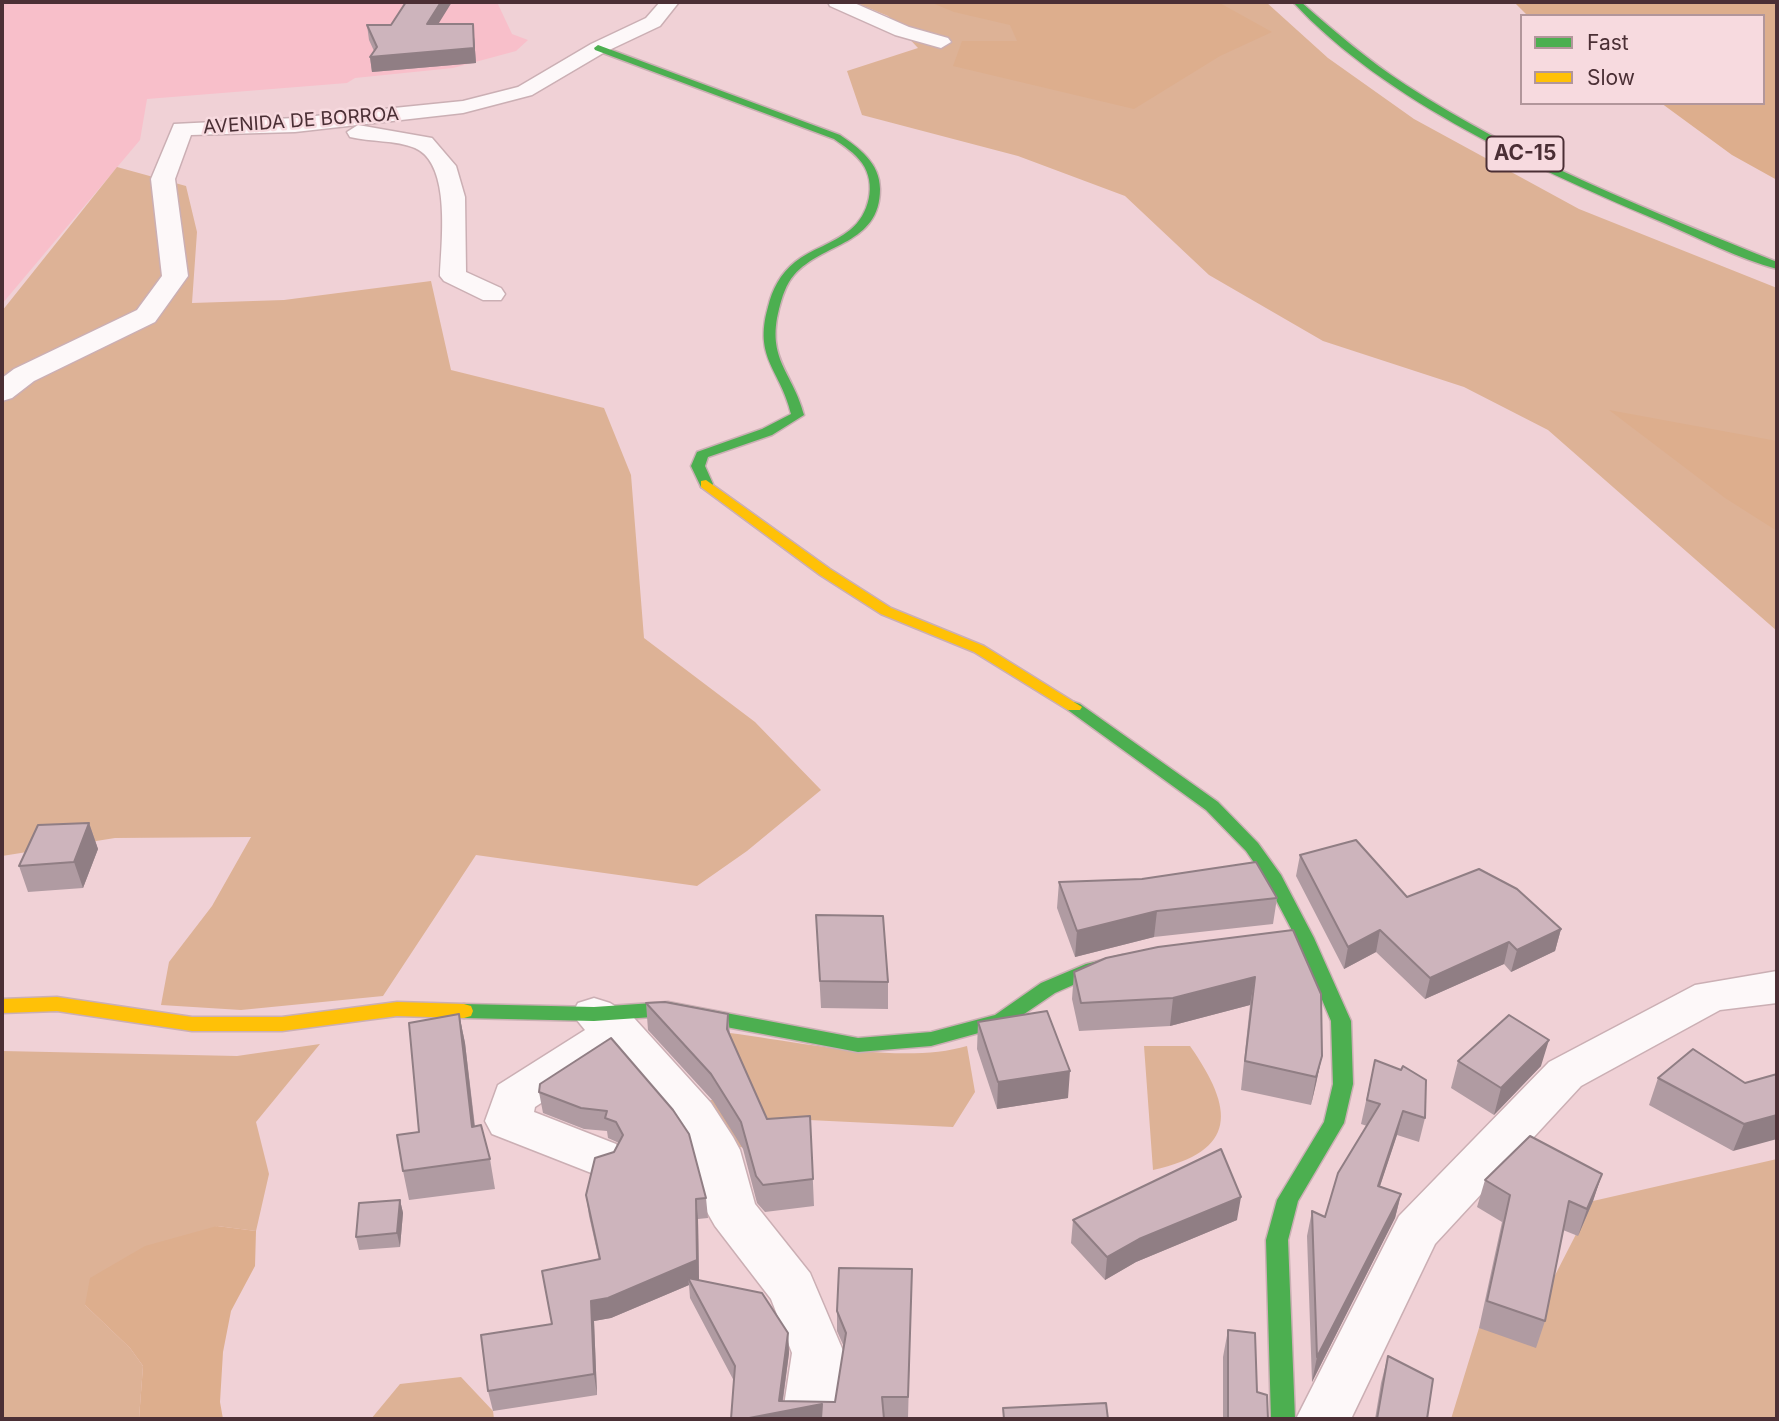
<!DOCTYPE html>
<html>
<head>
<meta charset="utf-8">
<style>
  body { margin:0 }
  #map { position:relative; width:1779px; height:1421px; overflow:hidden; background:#f0d1d6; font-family:Inter,sans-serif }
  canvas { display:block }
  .frame { position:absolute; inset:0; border:4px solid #4b2f35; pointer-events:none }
  .legend { position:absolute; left:1520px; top:14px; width:245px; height:91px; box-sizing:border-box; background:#f7dadf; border:2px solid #b2969b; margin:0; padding:9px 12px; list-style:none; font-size:21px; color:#4b2f35 }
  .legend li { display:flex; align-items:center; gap:14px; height:35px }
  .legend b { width:35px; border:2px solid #b2969b }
</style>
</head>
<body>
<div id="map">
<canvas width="1779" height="1421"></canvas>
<div class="frame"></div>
<ul class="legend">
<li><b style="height:9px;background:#4caf50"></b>Fast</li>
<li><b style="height:9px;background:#ffc107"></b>Slow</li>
</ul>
</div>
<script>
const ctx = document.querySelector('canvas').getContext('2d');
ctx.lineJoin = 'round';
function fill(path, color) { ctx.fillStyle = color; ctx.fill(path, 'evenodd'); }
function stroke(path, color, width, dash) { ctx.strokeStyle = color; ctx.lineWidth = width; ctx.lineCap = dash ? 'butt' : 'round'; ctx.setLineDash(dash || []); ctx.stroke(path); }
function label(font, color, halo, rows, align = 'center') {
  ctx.font = font + ' Inter,sans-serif'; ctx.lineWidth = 5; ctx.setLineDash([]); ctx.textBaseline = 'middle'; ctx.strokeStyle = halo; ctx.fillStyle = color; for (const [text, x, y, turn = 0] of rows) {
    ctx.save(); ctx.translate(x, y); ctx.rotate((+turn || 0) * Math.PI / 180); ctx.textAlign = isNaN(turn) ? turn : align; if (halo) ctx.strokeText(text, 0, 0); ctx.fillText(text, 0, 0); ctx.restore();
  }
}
fill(new Path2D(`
  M 2,2 L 497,2 L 512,34 L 528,40 L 516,51 L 453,68 L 355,78 L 347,83 L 147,99 L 140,140 L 2,304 Z`), '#f8bfca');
fill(new Path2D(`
  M 854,2 L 1266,2 L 1328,58 L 1414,119 L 1579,209 L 1777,288 L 1777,631 L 1548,430 L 1464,387 L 1323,341 L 1209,275 L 1125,196 L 1018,156 L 862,115 L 847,71 L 918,48 L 888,16 Z
  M 117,167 L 186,186 L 197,232 L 192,303 L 284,300 L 431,281 L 451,370 L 604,408 L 631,475 L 644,638 L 755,722 L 821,790 L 747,851 L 697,886 L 476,855 L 383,996 L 241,1010 L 161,1005 L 169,962 L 212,906 L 251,837 L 115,838 L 2,856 L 2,311 Z
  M 730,1033 C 799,1042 903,1065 967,1046 L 975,1092 L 953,1127 L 809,1120 L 811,1143 L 727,1148 L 704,1101 L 746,1095 L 729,1056 Z
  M 320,1044 L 256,1122 L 269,1174 L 256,1231 L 217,1226 L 85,1305 L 130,1348 L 143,1366 L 139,1419 L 2,1419 L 2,1051 L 237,1056 Z
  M 1144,1046 L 1190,1046 C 1234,1109 1239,1151 1153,1170 Z
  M 1777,1159 L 1777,1419 L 1451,1419 L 1479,1328 L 1548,1289 L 1593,1201 Z
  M 461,1377 L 493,1411 L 494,1419 L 371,1419 L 400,1384 Z`), '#ddb296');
fill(new Path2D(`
  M 930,2 L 1218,2 L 1272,32 L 1220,56 L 1134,109 L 953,66 L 962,41 L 1017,41 L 1010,25 L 954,12 Z
  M 1514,2 L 1777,2 L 1777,180 L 1732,155 L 1661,103 L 1763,103 L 1763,16 L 1528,16 Z
  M 1609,410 L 1777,441 L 1777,531 L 1725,498 Z
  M 217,1226 L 256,1231 L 255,1266 L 231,1311 L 223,1352 L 220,1402 L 223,1419 L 139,1419 L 143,1366 L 130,1348 L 85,1305 L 90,1278 L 145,1246 Z`), '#ddae8d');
const street = new Path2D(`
  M 660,2 L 679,2 L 660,26 L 605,52 L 532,95 L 463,113 L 295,132 L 191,135 L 175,179 L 188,276 L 155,322 L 34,381 L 12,398 L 2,401 L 2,378 L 14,369 L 137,310 L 162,276 L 151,179 L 174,124 L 295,118 L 463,101 L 518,87 L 591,44 L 646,18 Z
  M 828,2 L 852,2 L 909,27 L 948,38 L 951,42 L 941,48 L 895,35 L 830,6 Z
  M 358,125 L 432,138 L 456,166 L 465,197 L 466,272 L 501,288 L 505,294 L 501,300 L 483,300 L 444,281 L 440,276 C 441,244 452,164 415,148 C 396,140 370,142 350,137 L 347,132 Z
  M 1777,971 L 1777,1003 L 1720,1010 L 1581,1086 L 1435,1244 L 1351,1419 L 1296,1419 L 1399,1216 L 1549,1062 L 1695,985 Z
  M 594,998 L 610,1003 L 634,1018 L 711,1103 L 733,1137 L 740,1150 L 755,1204 L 810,1273 L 844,1353 L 836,1419 L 782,1419 L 792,1353 L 771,1299 L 715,1226 L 707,1212 L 693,1153 L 677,1129 L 614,1055 L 535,1107 L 534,1112 L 616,1144 L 623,1157 L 616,1170 L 599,1176 L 492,1134 L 485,1121 L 498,1085 L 585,1030 L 572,1014 L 578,1003 Z`);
const fast = new Path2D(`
  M 1293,2 L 1301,2 C 1335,32 1369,61 1406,85 C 1521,160 1651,211 1777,262 L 1777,269 C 1739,259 1701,239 1664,223 C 1541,171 1385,102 1293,2 Z
  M 598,45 L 840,135 C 859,148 880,163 880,189 C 880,245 823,242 794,275 C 786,284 782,297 779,309 C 766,360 793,372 804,415 L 772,435 L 708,457 L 705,466 L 713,484 L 711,487 L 701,487 L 691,466 L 697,452 L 762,429 L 791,414 C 781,370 753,359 768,307 C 772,290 780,274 795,262 C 811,249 833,244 850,230 C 869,215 877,184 862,163 C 855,153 844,146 834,139 L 595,50 L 594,48 Z
  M 1074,702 L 1080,704 L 1218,802 L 1258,843 L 1281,875 L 1314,938 L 1351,1021 L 1353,1084 L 1344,1123 L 1298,1201 L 1288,1240 L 1295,1419 L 1271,1419 L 1266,1240 L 1277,1200 L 1324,1122 L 1333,1084 L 1331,1021 L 1296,938 L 1264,877 L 1246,851 L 1206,810 L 1068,710 L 1066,707 L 1068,704 Z
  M 1123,955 L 1130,957 L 1132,962 L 1130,967 L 1098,974 L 1055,993 L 1008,1025 L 931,1046 L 858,1052 L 668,1016 L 594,1021 L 464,1018 L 457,1016 L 455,1011 L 457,1006 L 464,1004 L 594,1007 L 668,1002 L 858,1038 L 931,1032 L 995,1015 L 1041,983 L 1086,964 Z`);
const slow = new Path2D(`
  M 706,480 L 830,569 L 891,608 L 984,646 L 1082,707 L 1080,710 L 1068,710 L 974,652 L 881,614 L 820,575 L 701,487 L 701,481 Z
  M 57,997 L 192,1017 L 282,1017 L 397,1002 L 464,1004 L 471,1006 L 473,1011 L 471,1016 L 464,1018 L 397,1016 L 282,1031 L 192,1031 L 57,1011 L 2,1013 L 2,999 Z`);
stroke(street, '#cbafb4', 3);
stroke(fast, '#cbafb4', 3);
stroke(slow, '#cbafb4', 3);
fill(street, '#fdf8f9');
fill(fast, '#4caf50');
fill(slow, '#ffc107');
fill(new Path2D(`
  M 473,24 L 476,63 L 372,72 L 370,57 L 374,51 L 369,40 L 367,25 Z
  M 89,823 L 98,849 L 83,888 L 28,892 L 19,866 Z
  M 1300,855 L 1407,897 L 1561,929 L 1555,951 L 1511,972 L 1504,964 L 1425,999 L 1376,952 L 1344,969 L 1296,876 Z
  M 1059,882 L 1277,898 L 1273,924 L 1154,937 L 1075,957 L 1057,908 Z
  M 816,915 L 888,982 L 888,1009 L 821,1008 Z
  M 1293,930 L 1322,1056 L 1311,1105 L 1241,1090 L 1250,1005 L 1170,1026 L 1079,1031 L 1072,999 L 1074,972 Z
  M 646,1003 L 728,1014 L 730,1035 L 767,1119 L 810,1116 L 814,1206 L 765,1212 L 757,1203 L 743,1149 L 735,1136 L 713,1101 L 648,1030 Z
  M 459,1014 L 465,1043 L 475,1126 L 490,1159 L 495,1189 L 409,1200 L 403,1171 L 419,1132 Z
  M 978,1022 L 1068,1098 L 997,1109 L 977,1049 Z
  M 611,1038 L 706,1198 L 708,1218 L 698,1219 L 699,1280 L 788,1333 L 789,1353 L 783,1401 L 835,1402 L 844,1347 L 837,1331 L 837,1311 L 912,1269 L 908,1418 L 884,1417 L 731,1419 L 734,1381 L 690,1298 L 689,1285 L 611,1318 L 594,1321 L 597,1395 L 493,1411 L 488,1391 L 551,1324 L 599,1260 L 589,1216 L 586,1195 L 619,1143 L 608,1138 L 607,1131 L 584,1129 L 543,1113 L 539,1092 Z
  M 1375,1060 L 1425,1118 L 1419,1142 L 1397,1135 L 1380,1186 L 1401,1194 L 1395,1218 L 1312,1382 L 1307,1236 L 1312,1211 L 1325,1217 L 1367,1126 L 1361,1124 Z
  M 1458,1061 L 1541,1066 L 1494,1115 L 1451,1088 Z
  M 1777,1074 L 1733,1151 L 1649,1105 L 1658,1078 L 1745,1083 Z
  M 1602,1174 L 1593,1201 L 1578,1236 L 1563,1230 L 1545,1321 L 1536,1348 L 1479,1328 L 1502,1222 L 1477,1207 L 1485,1180 Z
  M 400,1200 L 403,1213 L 400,1247 L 359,1250 L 356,1237 Z
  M 1073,1220 L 1237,1220 L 1136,1262 L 1105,1280 L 1071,1243 Z
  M 1228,1330 L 1257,1392 L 1268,1419 L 1223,1419 L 1223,1357 Z
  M 1388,1356 L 1427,1419 L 1375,1419 L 1381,1383 Z`), '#b09ba2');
fill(new Path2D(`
  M 441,2 L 452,2 L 429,39 L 427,24 Z
  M 473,24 L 476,63 L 372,72 L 370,57 Z
  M 89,823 L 98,849 L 83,888 L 74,862 Z
  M 1157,911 L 1154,937 L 1075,957 L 1077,931 Z
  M 1561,929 L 1555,951 L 1511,972 L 1517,950 Z
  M 1380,930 L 1376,952 L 1344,969 L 1348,947 Z
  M 1509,942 L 1504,964 L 1425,999 L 1430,978 Z
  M 1255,977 L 1250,1005 L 1170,1026 L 1173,998 Z
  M 459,1014 L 465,1043 L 478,1157 L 472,1127 Z
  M 1549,1040 L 1541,1066 L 1494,1115 L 1501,1088 Z
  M 1322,1056 L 1316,1084 L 1311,1105 L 1316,1077 Z
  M 1070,1071 L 1068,1098 L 997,1109 L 998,1082 Z
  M 1403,1111 L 1397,1135 L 1372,1210 L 1378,1186 Z
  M 1777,1115 L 1777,1139 L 1733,1151 L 1744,1124 Z
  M 1602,1174 L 1593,1201 L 1578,1236 L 1587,1209 Z
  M 1401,1194 L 1395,1218 L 1312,1382 L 1317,1357 Z
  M 1241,1197 L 1237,1220 L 1136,1262 L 1105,1280 L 1107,1257 L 1139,1239 Z
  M 696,1199 L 698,1219 L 699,1280 L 688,1278 L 689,1285 L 611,1318 L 594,1321 L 597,1395 L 594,1374 L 591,1301 Z
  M 400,1200 L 403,1213 L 400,1247 L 397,1233 Z
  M 788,1333 L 789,1353 L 781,1412 L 822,1404 L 822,1419 L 744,1419 L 779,1401 Z`), '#907e84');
const building = new Path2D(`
  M 406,2 L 441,2 L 427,24 L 473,24 L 474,48 L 370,57 L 377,47 L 367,25 L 391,25 Z
  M 89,823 L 74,862 L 19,866 L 38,825 Z
  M 1356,840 L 1407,897 L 1479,869 L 1517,889 L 1561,929 L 1517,950 L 1509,942 L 1430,978 L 1380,930 L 1348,947 L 1300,855 Z
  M 1256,862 L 1277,898 L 1157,911 L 1077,931 L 1059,882 L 1142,879 Z
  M 816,915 L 883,916 L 888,982 L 820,981 Z
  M 1293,930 L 1321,994 L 1322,1056 L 1316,1077 L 1245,1061 L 1255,977 L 1173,998 L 1081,1003 L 1074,972 L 1106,958 L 1158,947 Z
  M 665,1002 L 728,1014 L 727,1029 L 767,1119 L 810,1116 L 813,1179 L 763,1185 L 756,1176 L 741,1122 L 733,1109 L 711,1074 L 646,1003 Z
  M 1047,1011 L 1070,1071 L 998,1082 L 978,1022 Z
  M 459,1014 L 472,1127 L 481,1125 L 490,1159 L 403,1171 L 397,1135 L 419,1132 L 409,1023 Z
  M 1509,1015 L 1549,1040 L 1501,1088 L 1458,1061 Z
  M 611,1038 L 673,1110 L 689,1134 L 706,1198 L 696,1199 L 697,1260 L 608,1298 L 591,1301 L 594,1374 L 488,1391 L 481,1335 L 552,1324 L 542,1271 L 600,1259 L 586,1195 L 595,1158 L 614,1152 L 623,1135 L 616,1122 L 605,1118 L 607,1111 L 581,1108 L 539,1092 L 540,1084 Z
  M 1693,1049 L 1745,1083 L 1777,1074 L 1777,1115 L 1744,1124 L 1658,1078 Z
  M 1375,1060 L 1401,1070 L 1403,1066 L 1426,1080 L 1425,1118 L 1403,1111 L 1378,1186 L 1401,1194 L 1317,1357 L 1312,1211 L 1325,1217 L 1338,1173 L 1380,1104 L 1367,1100 Z
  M 1530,1136 L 1602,1174 L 1587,1209 L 1569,1201 L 1545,1321 L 1487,1301 L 1510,1195 L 1485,1180 Z
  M 1221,1149 L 1241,1197 L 1139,1239 L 1107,1257 L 1073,1220 Z
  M 400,1200 L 397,1233 L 356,1237 L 359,1203 Z
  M 839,1268 L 912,1269 L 908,1397 L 882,1397 L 884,1419 L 821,1419 L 822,1404 L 744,1419 L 731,1419 L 735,1366 L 688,1278 L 762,1293 L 788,1333 L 779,1401 L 835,1402 L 846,1333 L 837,1311 Z
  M 1228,1330 L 1255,1333 L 1257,1392 L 1267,1395 L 1268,1419 L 1228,1419 Z
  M 1388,1356 L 1433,1379 L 1427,1419 L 1377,1419 Z
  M 1106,1403 L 1108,1419 L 1004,1419 L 1003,1408 Z`);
fill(building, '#cdb4bc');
stroke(building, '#907e84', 2);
label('19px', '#4b2f35', '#f7dadf', [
  ["AVENIDA DE BORROA",301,121,-4]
]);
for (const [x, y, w] of [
  [1525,154,77]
]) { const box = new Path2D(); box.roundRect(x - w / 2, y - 17.5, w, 35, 5); ctx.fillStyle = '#f7dadf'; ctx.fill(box); stroke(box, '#4b2f35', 2); }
label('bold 21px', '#4b2f35', null, [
  ["AC-15",1525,154]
]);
</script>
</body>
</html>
